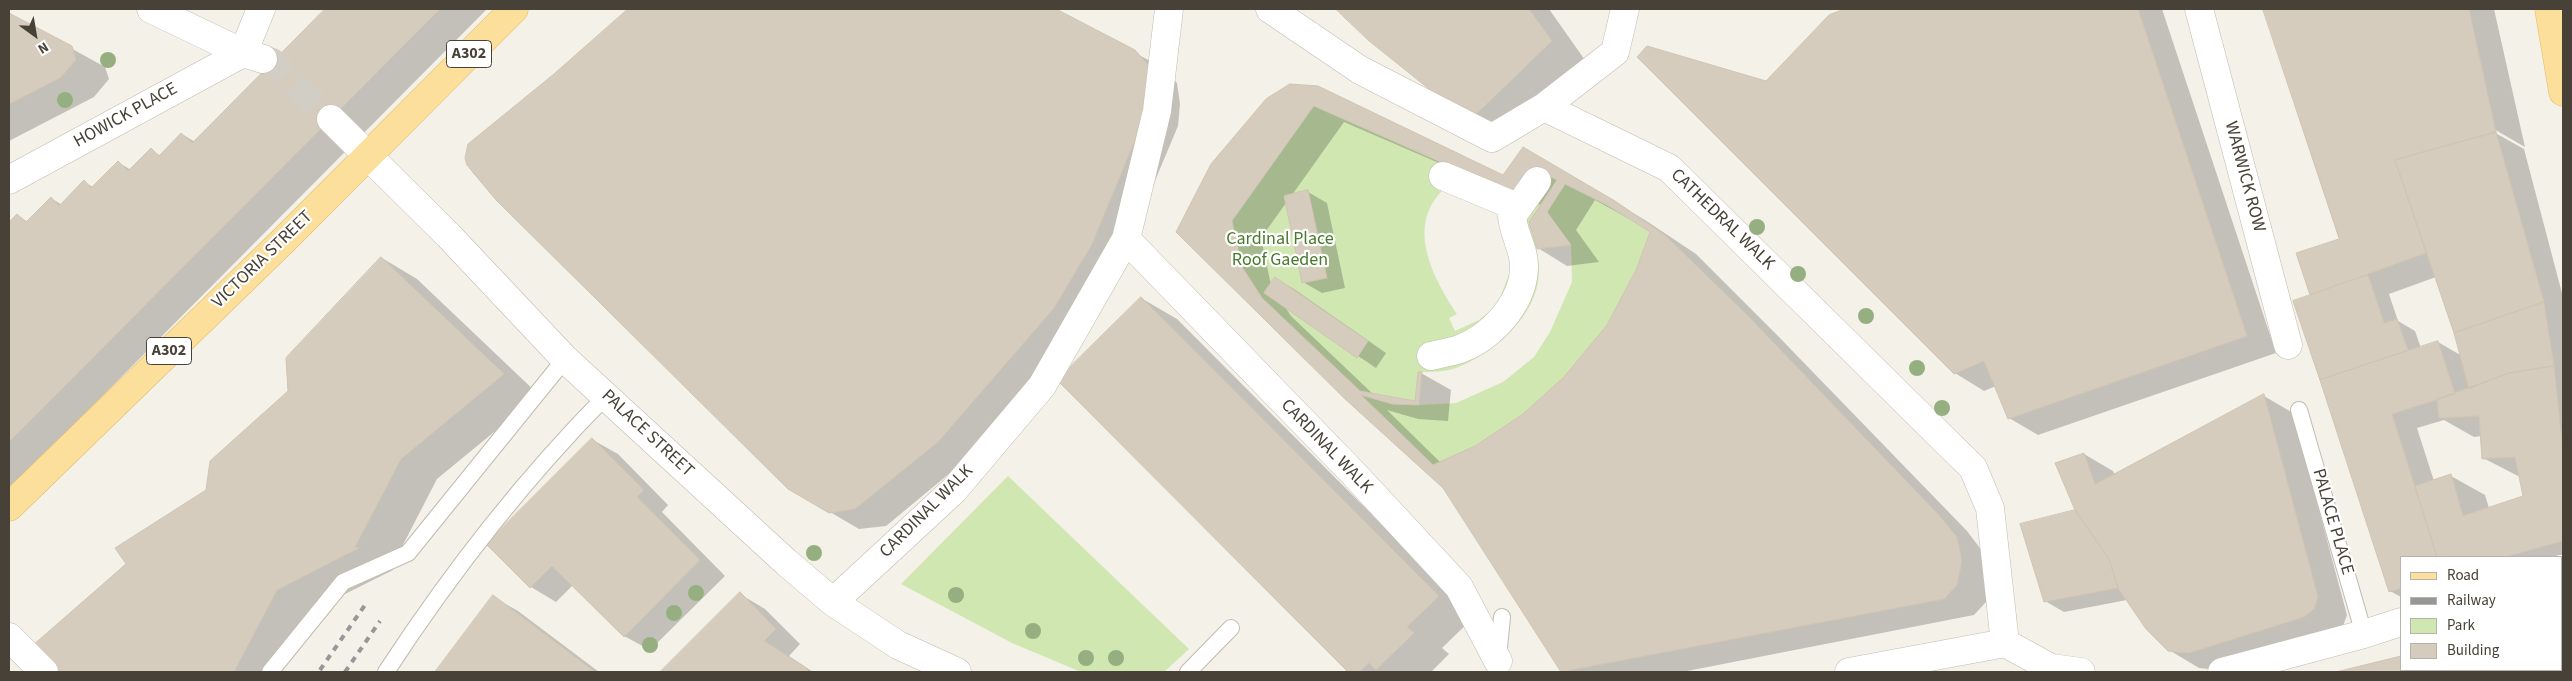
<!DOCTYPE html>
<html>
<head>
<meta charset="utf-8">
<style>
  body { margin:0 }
  #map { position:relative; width:2572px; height:681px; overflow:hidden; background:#f4f1e9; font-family:"Source Sans 3",sans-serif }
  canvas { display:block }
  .frame { position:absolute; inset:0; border:10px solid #484137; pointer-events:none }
  .legend { position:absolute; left:2400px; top:556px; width:162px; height:115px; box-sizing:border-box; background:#fff; border:1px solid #b6b3af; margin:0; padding:6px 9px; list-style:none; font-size:15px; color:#484137 }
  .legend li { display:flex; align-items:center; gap:10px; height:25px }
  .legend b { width:25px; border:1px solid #b6b3af }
  .north { position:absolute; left:10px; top:10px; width:50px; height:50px; -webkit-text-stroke:4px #fff; paint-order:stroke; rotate:148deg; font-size:14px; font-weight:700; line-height:20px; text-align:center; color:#484137 }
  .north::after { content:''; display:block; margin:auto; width:18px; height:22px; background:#484137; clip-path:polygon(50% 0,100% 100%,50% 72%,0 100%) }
</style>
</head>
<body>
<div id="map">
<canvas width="2572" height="681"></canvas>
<div class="frame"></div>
<ul class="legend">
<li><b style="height:6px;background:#fcdf9a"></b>Road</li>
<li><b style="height:6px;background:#979797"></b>Railway</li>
<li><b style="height:14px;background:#d0e7b2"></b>Park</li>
<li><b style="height:14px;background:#d6ccbe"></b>Building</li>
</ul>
<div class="north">N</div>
</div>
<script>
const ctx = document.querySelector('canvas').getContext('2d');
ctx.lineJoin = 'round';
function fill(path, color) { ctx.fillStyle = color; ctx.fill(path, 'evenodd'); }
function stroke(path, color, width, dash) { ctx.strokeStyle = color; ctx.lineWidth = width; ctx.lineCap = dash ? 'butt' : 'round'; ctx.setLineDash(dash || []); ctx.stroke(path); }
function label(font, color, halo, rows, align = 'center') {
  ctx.font = font + ' "Source Sans 3",sans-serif'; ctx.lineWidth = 4.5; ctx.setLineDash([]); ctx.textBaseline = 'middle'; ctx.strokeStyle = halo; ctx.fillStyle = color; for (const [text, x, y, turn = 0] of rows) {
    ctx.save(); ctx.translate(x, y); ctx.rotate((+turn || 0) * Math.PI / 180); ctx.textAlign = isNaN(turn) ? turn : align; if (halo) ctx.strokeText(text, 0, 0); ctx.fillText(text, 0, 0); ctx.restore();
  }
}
fill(new Path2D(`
  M 1314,106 L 1497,187 L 1536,169 L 1557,180 L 1530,222 C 1534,240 1542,263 1538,283 C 1530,322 1492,354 1456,368 C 1446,372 1429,372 1418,372 L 1415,401 L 1360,391 L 1262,298 L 1242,267 L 1232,221 ZM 1449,183 L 1497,211 L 1505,224 L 1511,269 L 1500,298 L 1491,310 L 1479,320 L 1455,331 L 1449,318 L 1457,314 C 1437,284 1410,236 1434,201 C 1438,194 1444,189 1449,183 Z
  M 1565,184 L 1607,205 L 1650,232 C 1639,264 1626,297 1607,325 C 1574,373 1526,418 1475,446 C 1462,454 1447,459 1433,465 L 1361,395 L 1392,404 L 1419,405 L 1456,403 L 1503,382 L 1534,357 L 1550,332 L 1572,282 L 1571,245 L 1547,212 Z
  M 1008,476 L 1189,649 L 1164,672 L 1081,672 L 1012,643 L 901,584 Z`), '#d0e7b2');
fill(new Path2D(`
  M 327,9 L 487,9 L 9,490 L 9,224 L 17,215 L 28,222 L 51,198 L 62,205 L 84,182 L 93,187 L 118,162 L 131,170 L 151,150 L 161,156 L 182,134 L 195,142 Z
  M 629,9 L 1053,9 L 1165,69 L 1177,83 L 1180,104 L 1178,126 L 1120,264 L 1084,324 L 967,459 L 886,526 L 859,529 L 789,488 L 496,199 L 473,173 L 466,158 Z
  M 1338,9 L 1549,9 L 1587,63 L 1506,141 L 1369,39 Z
  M 1849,9 L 2162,9 L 2276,353 L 2038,435 L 2009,418 L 1996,386 L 1984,391 L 1955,373 L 1766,82 L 1830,16 Z
  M 2264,9 L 2494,9 L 2525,147 L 2492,128 L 2490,130 L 2524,149 L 2563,297 L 2563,569 L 2561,557 L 2401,557 L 2401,597 L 2390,591 L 2294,302 L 2312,295 L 2298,254 L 2340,240 ZM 2436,277 L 2462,356 L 2438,342 L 2421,348 L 2415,331 L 2398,321 L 2389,294 ZM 2444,420 L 2474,437 L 2482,436 L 2483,458 L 2520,477 L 2524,496 L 2489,508 L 2485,495 L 2451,476 L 2434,481 L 2417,428 Z
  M 9,14 L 105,67 L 109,79 L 94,97 L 9,141 Z
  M 1290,85 L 1503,177 L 1523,149 L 1645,220 L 1696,254 L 1777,335 L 1967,531 L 1986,556 L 1991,579 L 1986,602 L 1974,615 L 1682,672 L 1563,672 L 1444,487 L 1178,231 ZM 1344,122 L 1541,207 L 1538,248 L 1567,266 L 1599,262 L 1576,230 L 1595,200 L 1651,231 L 1637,271 L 1608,326 L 1565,377 L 1524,415 L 1476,448 L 1441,463 L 1387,410 L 1418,419 L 1448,421 L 1451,390 L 1421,373 L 1416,403 L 1374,395 L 1291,316 L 1285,307 L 1376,368 L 1386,353 L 1294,289 L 1276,279 L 1271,285 L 1261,238 L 1286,203 L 1303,282 L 1322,293 L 1345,288 L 1327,203 L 1308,192 L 1292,195 ZM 1516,190 L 1542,206 L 1541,207 L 1514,192 Z
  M 382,258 L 417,279 L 539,395 L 437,479 L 391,568 L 393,570 L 313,610 L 281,672 L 59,672 L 33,647 L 207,491 L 290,392 Z
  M 1141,298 L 1177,319 L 1474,617 L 1442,648 L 1449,654 L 1431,672 L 1350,672 L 1059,380 Z
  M 2264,396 L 2293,413 L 2347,615 L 2343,626 L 2219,670 L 2199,668 L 2169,650 L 2127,600 L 2064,612 L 2045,601 L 2076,511 L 2084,454 L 2113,471 L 2115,475 Z
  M 593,440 L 618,454 L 668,505 L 662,512 L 725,576 L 650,650 L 624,636 L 573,585 L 556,602 L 531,587 Z
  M 740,594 L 765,609 L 800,644 L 789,656 L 813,672 L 662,672 Z
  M 493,597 L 518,611 L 599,672 L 437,672 Z
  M 2561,618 L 2563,618 L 2563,672 L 2341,672 L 2401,658 L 2401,670 L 2561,670 Z`), '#0003');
const building = new Path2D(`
  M 325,9 L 440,9 L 9,442 L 9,222 L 17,214 L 26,222 L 51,197 L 59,206 L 84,180 L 91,188 L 118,161 L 128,171 L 151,148 L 159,156 L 181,133 L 192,143 Z
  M 628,9 L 1056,9 L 1135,50 L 1148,65 L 1151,86 L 1148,109 L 1091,246 L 1054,308 L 938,442 L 855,509 L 829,513 L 788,489 L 496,200 L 467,165 L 465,158 L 468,144 L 554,74 Z
  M 1336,9 L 1529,9 L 1552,41 L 1469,121 L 1368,40 Z
  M 1845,9 L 2138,9 L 2247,336 L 2008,419 L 1984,361 L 1954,374 L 1637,57 L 1647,46 L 1766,81 L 1829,15 Z
  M 2263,9 L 2469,9 L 2496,132 L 2395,160 L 2426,253 L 2310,295 L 2296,253 L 2339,239 Z
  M 9,13 L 72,46 L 76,60 L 60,78 L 9,104 Z
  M 1290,84 L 1318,86 L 1503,175 L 1523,147 L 1615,201 L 1666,236 L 1748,316 L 1937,513 L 1957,537 L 1962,561 L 1957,585 L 1944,599 L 1561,672 L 1443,488 L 1345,399 L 1176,232 L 1211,164 L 1266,99 ZM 1314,106 L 1497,187 L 1520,194 L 1536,169 L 1557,180 L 1529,222 L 1537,249 L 1571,245 L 1547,212 L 1565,184 L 1607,205 L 1650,232 L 1636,270 L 1607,325 L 1564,377 L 1523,414 L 1475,446 L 1433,465 L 1361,395 L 1392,404 L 1419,405 L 1422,372 L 1418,372 L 1415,401 L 1360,391 L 1262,298 L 1242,267 L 1232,221 Z
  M 2496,132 L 2544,302 L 2454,333 L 2395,160 Z
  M 1308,190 L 1327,278 L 1302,283 L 1284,196 Z
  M 381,257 L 504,374 L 401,459 L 355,547 L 359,548 L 277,590 L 234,672 L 57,672 L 32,646 L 126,564 L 115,548 L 206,490 L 210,461 L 288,391 L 286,358 Z
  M 2368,275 L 2384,323 L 2397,319 L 2408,350 L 2320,380 L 2293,301 Z
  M 1275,277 L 1368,341 L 1357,358 L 1264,293 Z
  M 1141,297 L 1439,596 L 1407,627 L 1414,633 L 1376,670 L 1369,663 L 1359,672 L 1348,672 L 1057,380 Z
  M 2544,302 L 2554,366 L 2509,373 L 2469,389 L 2454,333 Z
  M 2438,341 L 2455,394 L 2392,414 L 2437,557 L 2401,557 L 2401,588 L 2389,592 L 2320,380 Z
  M 2554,366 L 2563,450 L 2563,541 L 2505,557 L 2437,557 L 2415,486 L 2451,474 L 2463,516 L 2523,496 L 2515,457 L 2482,459 L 2479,416 L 2439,418 L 2437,399 L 2509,373 Z
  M 2264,394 L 2318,597 L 2314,609 L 2304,617 L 2189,653 L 2168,651 L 2146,629 L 2118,588 L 2109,559 L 2075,510 L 2055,463 L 2084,453 L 2095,484 Z
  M 592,438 L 644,490 L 637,497 L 700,560 L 624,637 L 552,566 L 530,588 L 486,544 Z
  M 2075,510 L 2109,559 L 2118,588 L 2044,602 L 2020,524 Z
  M 740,592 L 776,629 L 764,641 L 808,669 L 807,672 L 660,672 Z
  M 493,595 L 595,672 L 435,672 Z
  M 2561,617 L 2563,617 L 2563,672 L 2336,672 L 2401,656 L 2401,670 L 2561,670 Z`);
fill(building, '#d6ccbe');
stroke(building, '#d0c4b2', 1);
stroke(new Path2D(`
  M 263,59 L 272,62 L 331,119`), '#d2cec5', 28, [28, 14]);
const lane = new Path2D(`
  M 2299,410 L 2364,634
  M 1498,658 L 1502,617
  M 270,672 L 343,582 L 408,553 L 565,359
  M 386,672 C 450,574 523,480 606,396
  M 1188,672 L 1231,628`);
const street = new Path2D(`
  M 151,9 L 243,53 L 263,59
  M 1169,9 L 1157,111 L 1126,239 L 1353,473 L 1459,587 L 1498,661
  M 1270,9 L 1360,70 L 1492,138 L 1544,107 L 1669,168 L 1973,468 L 1990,508 L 2005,643
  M 2199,9 L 2288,345
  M 1544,107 L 1615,52 L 1625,9
  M 331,119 L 449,236 L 565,359 L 786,562 L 833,602 L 898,645 L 957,672
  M 1443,176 L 1517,207
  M 9,180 L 243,53 L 261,9
  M 1431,356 C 1440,354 1449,352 1457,350 C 1490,339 1523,304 1524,268 C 1525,250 1513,234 1512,216 L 1537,181
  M 2561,569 L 2563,569
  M 833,602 L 954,490 L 1042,386 L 1126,239
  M 9,637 L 44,672
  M 1849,672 L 2005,643 L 2051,668 L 2081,672
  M 2222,672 L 2364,634 L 2401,622`);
const primary = new Path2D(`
  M 2549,9 L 2563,92
  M 9,507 L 285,239 L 514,9`);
stroke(lane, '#c2bbae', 18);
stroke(street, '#c2bbae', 29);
stroke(primary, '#e2bd69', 29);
stroke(lane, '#fff', 16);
stroke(street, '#fff', 28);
stroke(primary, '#fcdf9a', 28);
stroke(new Path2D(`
  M 320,670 L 365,605
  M 345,672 L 380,621`), '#979797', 4, [6, 6]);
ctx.fillStyle = '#96af80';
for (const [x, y] of [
  [108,60],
  [65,100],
  [1757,227],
  [1798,274],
  [1866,316],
  [1917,368],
  [1942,408],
  [814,553],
  [696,593],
  [956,595],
  [674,613],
  [1033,631],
  [650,645],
  [1086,658],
  [1116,658]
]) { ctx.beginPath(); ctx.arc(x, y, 8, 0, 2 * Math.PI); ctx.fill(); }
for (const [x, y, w] of [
  [469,54,45],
  [169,351,45]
]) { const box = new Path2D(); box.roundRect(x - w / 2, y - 13.5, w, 27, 4); ctx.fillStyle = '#fff'; ctx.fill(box); stroke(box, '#484137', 1); }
label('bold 16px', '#484137', null, [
  ["A302",469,54],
  ["A302",169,351]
]);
label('18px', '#484137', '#fff', [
  ["HOWICK PLACE",126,116,-29],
  ["WARWICK ROW",2244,177,75],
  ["CATHEDRAL WALK",1722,220,44],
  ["VICTORIA STREET",263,260,-44],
  ["PALACE STREET",647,434,43],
  ["CARDINAL WALK",1326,447,46],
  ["CARDINAL WALK",927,512,-45],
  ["PALACE PLACE",2332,522,74]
]);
label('18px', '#49792b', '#fff', [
  ["Cardinal Place",1280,240],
  ["Roof Gaeden",1280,261]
]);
</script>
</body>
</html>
